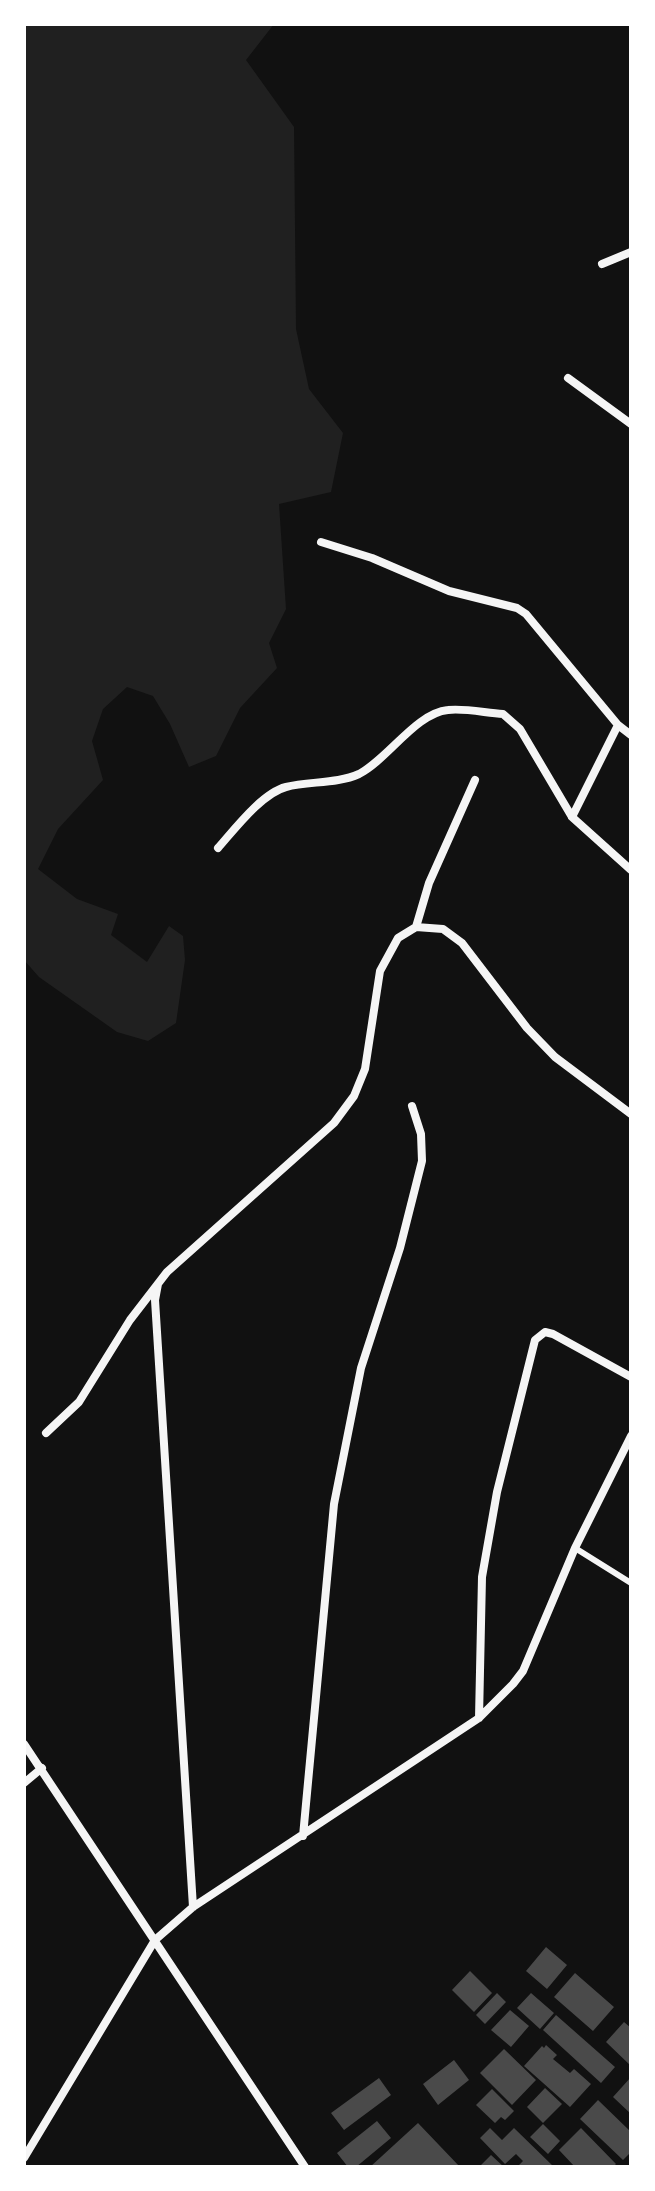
<!DOCTYPE html>
<html>
<head>
<meta charset="utf-8">
<style>
  body { margin:0 }
  #map { position:relative; width:655px; height:2191px; overflow:hidden; background:#111; font-family:"DM Sans",sans-serif }
  canvas { display:block }
  .frame { position:absolute; inset:0; border:26px solid #fff; pointer-events:none }
</style>
</head>
<body>
<div id="map">
<canvas width="655" height="2191"></canvas>
<div class="frame"></div>
</div>
<script>
const ctx = document.querySelector('canvas').getContext('2d');
ctx.lineJoin = 'round';
function fill(path, color) { ctx.fillStyle = color; ctx.fill(path, 'evenodd'); }
function stroke(path, color, width, dash) { ctx.strokeStyle = color; ctx.lineWidth = width; ctx.lineCap = dash ? 'butt' : 'round'; ctx.setLineDash(dash || []); ctx.stroke(path); }
fill(new Path2D(`
  M 24,24 L 274,24 L 246,60 L 294,127 L 296,329 L 309,389 L 343,433 L 331,492 L 279,504 L 286,609 L 269,643 L 277,668 L 240,708 L 216,756 L 189,767 L 170,724 L 153,696 L 127,687 L 103,709 L 92,741 L 103,780 L 58,829 L 38,869 L 77,899 L 118,914 L 111,935 L 147,962 L 169,926 L 183,936 L 185,960 L 176,1023 L 148,1041 L 117,1032 L 39,977 L 24,960 Z`), '#202020');
fill(new Path2D(`
  M 546,1947 L 567,1965 L 547,1989 L 526,1971 Z
  M 470,1971 L 492,1993 L 474,2012 L 452,1990 Z
  M 575,1973 L 614,2007 L 593,2031 L 554,1997 Z
  M 497,1993 L 506,2002 L 485,2024 L 476,2015 Z
  M 531,1993 L 554,2013 L 540,2029 L 517,2008 Z
  M 510,2010 L 529,2026 L 511,2047 L 491,2030 Z
  M 556,2015 L 615,2067 L 601,2083 L 543,2030 Z
  M 624,2022 L 631,2028 L 631,2066 L 606,2042 Z
  M 546,2045 L 557,2055 L 553,2059 L 570,2073 L 574,2069 L 591,2084 L 570,2107 L 524,2066 L 542,2046 L 544,2048 Z
  M 504,2049 L 536,2080 L 512,2105 L 480,2073 Z
  M 454,2060 L 469,2080 L 438,2105 L 423,2084 Z
  M 631,2077 L 631,2114 L 613,2097 Z
  M 379,2078 L 391,2095 L 344,2130 L 331,2113 Z
  M 545,2088 L 562,2104 L 543,2123 L 527,2107 Z
  M 492,2089 L 514,2111 L 505,2120 L 501,2117 L 495,2123 L 476,2105 Z
  M 598,2100 L 631,2132 L 631,2152 L 623,2160 L 580,2119 Z
  M 377,2121 L 391,2138 L 356,2167 L 348,2167 L 337,2153 Z
  M 418,2123 L 460,2167 L 370,2167 Z
  M 543,2124 L 560,2141 L 548,2154 L 530,2137 Z
  M 490,2128 L 502,2140 L 514,2128 L 554,2167 L 517,2167 L 523,2161 L 516,2154 L 505,2164 L 480,2138 Z
  M 581,2128 L 616,2164 L 613,2167 L 575,2167 L 559,2150 Z
  M 491,2155 L 504,2167 L 479,2167 Z`), '#4a4a4a');
stroke(new Path2D(`
  M 575,1548 L 631,1583`), '#f5f5f5', 6);
stroke(new Path2D(`
  M 602,264 L 631,252
  M 568,378 L 631,424
  M 321,542 L 372,558 L 449,591 L 517,608 L 526,614 L 618,725 L 631,735
  M 572,817 L 618,725
  M 218,848 C 234,830 262,793 286,787 C 309,781 337,784 359,774 C 388,759 416,713 448,710 C 465,708 486,713 503,714 L 520,729 L 572,817 L 631,870
  M 416,927 L 429,883 L 475,780
  M 158,1284 L 155,1300 L 193,1907
  M 46,1433 L 79,1402 L 130,1320 L 167,1272 L 334,1123 L 354,1096 L 365,1069 L 380,971 L 398,938 L 416,927 L 443,929 L 462,943 L 527,1028 L 555,1057 L 631,1114
  M 479,1718 L 482,1577 L 497,1492 L 535,1340 L 545,1332 L 553,1334 L 631,1377
  M 24,1744 L 305,2167
  M 24,1783 L 42,1768
  M 303,1836 L 334,1504 L 361,1368 L 400,1248 L 422,1161 L 421,1134 L 412,1106
  M 24,2158 L 155,1940 L 193,1907 L 479,1718 L 513,1684 L 523,1671 L 575,1548 L 631,1436`), '#f5f5f5', 8);
</script>
</body>
</html>
